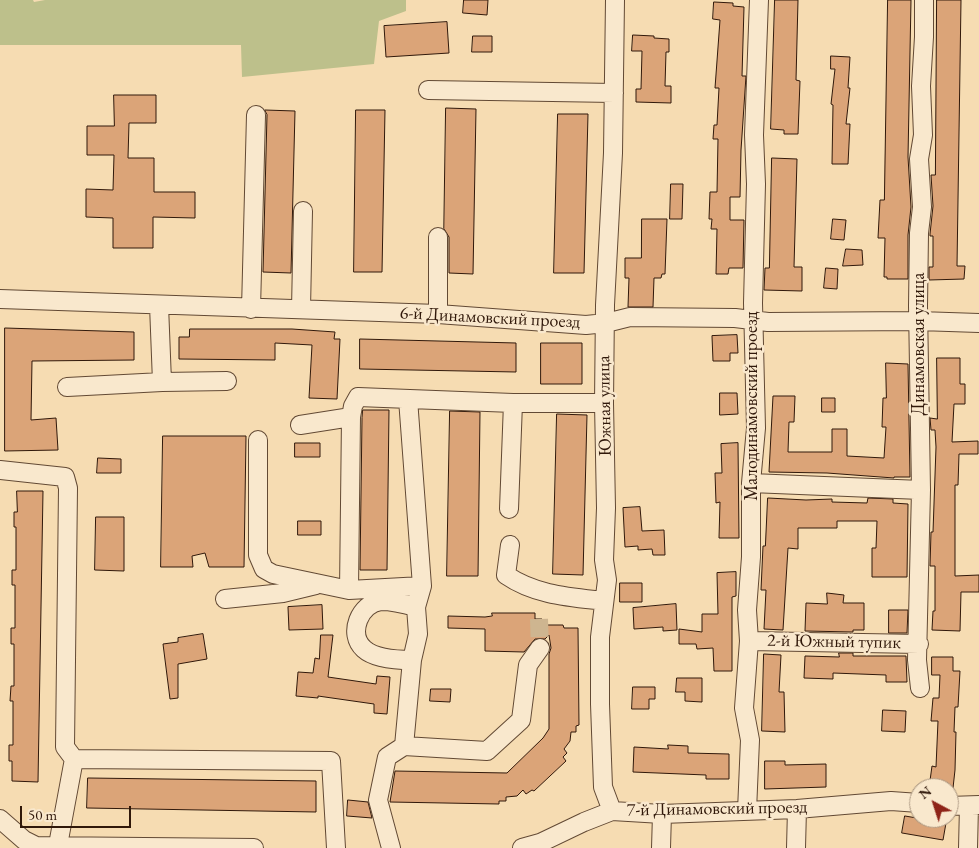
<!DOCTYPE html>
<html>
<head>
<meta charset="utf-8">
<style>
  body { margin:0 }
  #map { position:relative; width:979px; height:848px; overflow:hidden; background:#f6dcb2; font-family:"EB Garamond",serif }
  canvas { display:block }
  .north { position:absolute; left:909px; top:778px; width:50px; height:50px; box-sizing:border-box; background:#f9e8cd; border:1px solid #a9957f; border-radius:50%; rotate:320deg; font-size:14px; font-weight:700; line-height:20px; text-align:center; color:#30180a }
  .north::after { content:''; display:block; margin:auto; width:18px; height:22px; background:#8f2418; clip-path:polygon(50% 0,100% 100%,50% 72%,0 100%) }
  .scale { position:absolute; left:20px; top:806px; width:111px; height:22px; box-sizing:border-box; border:2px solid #30180a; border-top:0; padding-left:6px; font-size:15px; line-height:18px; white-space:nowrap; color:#30180a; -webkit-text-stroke:4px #f9e8cd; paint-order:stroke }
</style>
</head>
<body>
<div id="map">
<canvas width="979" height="848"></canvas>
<div class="north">N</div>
<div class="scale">50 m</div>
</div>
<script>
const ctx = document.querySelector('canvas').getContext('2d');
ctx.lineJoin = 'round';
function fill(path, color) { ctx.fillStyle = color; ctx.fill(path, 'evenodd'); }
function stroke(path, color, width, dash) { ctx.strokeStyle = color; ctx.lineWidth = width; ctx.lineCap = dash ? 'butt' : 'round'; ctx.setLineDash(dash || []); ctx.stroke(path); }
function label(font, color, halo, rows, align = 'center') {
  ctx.font = font + ' "EB Garamond",serif'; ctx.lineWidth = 5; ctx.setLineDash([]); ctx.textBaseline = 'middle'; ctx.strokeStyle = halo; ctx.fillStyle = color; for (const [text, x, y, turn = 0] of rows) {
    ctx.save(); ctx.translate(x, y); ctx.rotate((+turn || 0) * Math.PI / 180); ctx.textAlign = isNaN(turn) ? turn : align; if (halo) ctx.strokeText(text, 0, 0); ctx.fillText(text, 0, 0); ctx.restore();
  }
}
fill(new Path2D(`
  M 0,0 L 33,0 L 34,2 L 45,0 L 406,0 L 406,11 L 379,21 L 374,64 L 242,77 L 241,45 L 0,45 Z`), '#bdc08b');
const building = new Path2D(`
  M 464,0 L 488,0 L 487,15 L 463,13 Z
  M 775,0 L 798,0 L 796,80 L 800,81 L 798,134 L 784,134 L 784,130 L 771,129 Z
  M 888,0 L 911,0 L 908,157 L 911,207 L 908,235 L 908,279 L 887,279 L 887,277 L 884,277 L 885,238 L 878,238 L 880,200 L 884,200 Z
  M 937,0 L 961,0 L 957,266 L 965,266 L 964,279 L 929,280 L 929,267 L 933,267 L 933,236 L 930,236 L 930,234 L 933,206 L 931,175 L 935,175 Z
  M 714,2 L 733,3 L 733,6 L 744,7 L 742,76 L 746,76 L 741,150 L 740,197 L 730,197 L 730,220 L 744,220 L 743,268 L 729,268 L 728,274 L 716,274 L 717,229 L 711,229 L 712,219 L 709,219 L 710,192 L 717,192 L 718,139 L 713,139 L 714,125 L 717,125 L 719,88 L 715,88 L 720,20 L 713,19 Z
  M 447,22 L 449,53 L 386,57 L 384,26 Z
  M 633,35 L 654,36 L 654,38 L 669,39 L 669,52 L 666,52 L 665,86 L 671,86 L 671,103 L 636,102 L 636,89 L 641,89 L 642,51 L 632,51 Z
  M 473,36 L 492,36 L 492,52 L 472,52 Z
  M 831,56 L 850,57 L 848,88 L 850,88 L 846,124 L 850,124 L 848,164 L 832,164 L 833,105 L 831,104 L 835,69 L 831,69 Z
  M 114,95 L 156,95 L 156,123 L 129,123 L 128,158 L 154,158 L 154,192 L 195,192 L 195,218 L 153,217 L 153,248 L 113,248 L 113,218 L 86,217 L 86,189 L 113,190 L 114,155 L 87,155 L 87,126 L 114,126 Z
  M 446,108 L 476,109 L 473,274 L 449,273 L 449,237 L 444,229 Z
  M 265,110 L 295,111 L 291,273 L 263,272 L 267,115 Z
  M 356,110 L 385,110 L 382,272 L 354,272 Z
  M 558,114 L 588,114 L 584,273 L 554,273 Z
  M 772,158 L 797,159 L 794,267 L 802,267 L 802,291 L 764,290 L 765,268 L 769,268 Z
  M 671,184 L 683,184 L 682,219 L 670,219 Z
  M 642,219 L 667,219 L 665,274 L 662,274 L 661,278 L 654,278 L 653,307 L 628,307 L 629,278 L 625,278 L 625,258 L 641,258 Z
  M 833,219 L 846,220 L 844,240 L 831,239 Z
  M 846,249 L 862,250 L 863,265 L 843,266 Z
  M 826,268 L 838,269 L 837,289 L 824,288 Z
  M 5,328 L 134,332 L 134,360 L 32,361 L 31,420 L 56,418 L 58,450 L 5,451 Z
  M 190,329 L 292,329 L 335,332 L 334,339 L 340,339 L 337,399 L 309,398 L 312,345 L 275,343 L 275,360 L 179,359 L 179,337 L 189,337 Z
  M 737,335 L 738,353 L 730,353 L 730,361 L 713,361 L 712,336 Z
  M 360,339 L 516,343 L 516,372 L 360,369 Z
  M 541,343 L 582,343 L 582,384 L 541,384 Z
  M 937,358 L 960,358 L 960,384 L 965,384 L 965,404 L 954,404 L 952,442 L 978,441 L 978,454 L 959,454 L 958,485 L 955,485 L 955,576 L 979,575 L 979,592 L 961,592 L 960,631 L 932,630 L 933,611 L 935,611 L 935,566 L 930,566 L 931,532 L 933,532 L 936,447 L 935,430 L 931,430 L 930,418 L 937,419 Z
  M 886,363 L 908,364 L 910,477 L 894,477 L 894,478 L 827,473 L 769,472 L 773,396 L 795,396 L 794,422 L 789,422 L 788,452 L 832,452 L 832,429 L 847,429 L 847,456 L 884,458 L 886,427 L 882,427 L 883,398 L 886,398 Z
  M 720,393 L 737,393 L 738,414 L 720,415 Z
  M 822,398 L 835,398 L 835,412 L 822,412 Z
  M 363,410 L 389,410 L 387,570 L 360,570 L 362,418 Z
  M 450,411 L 480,412 L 478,576 L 447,576 Z
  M 557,414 L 587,415 L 583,575 L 553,574 Z
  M 163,436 L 246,436 L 244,567 L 209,567 L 205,553 L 192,556 L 193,567 L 161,567 Z
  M 295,443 L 320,443 L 320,457 L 295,457 Z
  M 738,443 L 739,538 L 719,538 L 720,502 L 716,503 L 715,473 L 722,473 L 721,444 Z
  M 98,458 L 121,459 L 121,473 L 97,473 Z
  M 17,491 L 43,491 L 38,782 L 12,781 L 12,761 L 9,761 L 9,745 L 13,745 L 13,701 L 10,701 L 11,686 L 14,686 L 14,644 L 11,644 L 11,628 L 15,628 L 15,585 L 12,585 L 12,570 L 16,570 L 16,527 L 14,527 L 14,512 L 17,512 Z
  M 768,498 L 806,500 L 832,499 L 832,502 L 867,503 L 868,498 L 893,499 L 893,503 L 908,504 L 907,577 L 872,577 L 872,548 L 876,548 L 877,521 L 837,521 L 837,528 L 798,528 L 798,549 L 788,548 L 783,630 L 764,629 L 766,590 L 761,590 L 763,546 L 765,546 Z
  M 640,507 L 642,531 L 664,530 L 665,555 L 653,555 L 652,549 L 638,550 L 638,546 L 625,547 L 623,508 Z
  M 96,517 L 124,517 L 124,571 L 95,570 Z
  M 298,521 L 321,521 L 321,535 L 298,535 Z
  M 736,572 L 736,596 L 732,597 L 732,671 L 714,671 L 713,648 L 697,649 L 696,644 L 679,644 L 679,629 L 702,632 L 702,614 L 718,614 L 717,573 Z
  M 620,583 L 642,583 L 642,602 L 620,602 Z
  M 827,593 L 844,595 L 843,603 L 864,603 L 864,630 L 853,630 L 853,632 L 805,631 L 806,603 L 827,604 Z
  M 676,604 L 677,630 L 663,631 L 663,627 L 634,629 L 633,608 Z
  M 322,605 L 323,629 L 289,630 L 288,607 Z
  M 889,610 L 908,610 L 907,633 L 889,633 Z
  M 492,613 L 535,613 L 535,619 L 542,619 L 542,625 L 563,625 L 564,628 L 578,628 L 579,725 L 576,726 L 576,732 L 571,732 L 570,741 L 564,749 L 567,753 L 563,757 L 566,761 L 534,791 L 532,790 L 526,794 L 523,790 L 517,796 L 506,797 L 506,801 L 499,801 L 499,804 L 390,802 L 395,771 L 507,773 L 543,738 L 549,729 L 549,654 L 551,648 L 549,635 L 545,639 L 535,639 L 524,652 L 485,651 L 485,629 L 448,628 L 448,616 L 485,617 L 492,616 Z
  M 203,634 L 207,659 L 178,664 L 178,698 L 170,699 L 163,644 L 178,642 L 178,638 Z
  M 321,635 L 333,635 L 328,677 L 376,684 L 377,676 L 390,677 L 387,714 L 374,713 L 374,704 L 318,696 L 318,698 L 296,696 L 298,672 L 313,673 L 315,658 L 319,659 Z
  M 839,653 L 853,653 L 853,656 L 906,656 L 907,682 L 886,682 L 886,675 L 833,673 L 833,679 L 804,678 L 805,656 L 839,657 Z
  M 764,654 L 781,655 L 779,692 L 784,692 L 785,732 L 762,731 Z
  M 932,657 L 953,657 L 953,671 L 960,671 L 958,707 L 955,707 L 954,732 L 956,732 L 955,770 L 953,788 L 929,788 L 932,766 L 936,767 L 938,721 L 931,721 L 933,698 L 939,698 L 940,675 L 932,675 Z
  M 677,678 L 702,678 L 702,702 L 685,701 L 685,692 L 676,692 Z
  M 633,687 L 655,687 L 655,699 L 649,699 L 649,709 L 632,709 Z
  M 431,689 L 451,689 L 450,702 L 430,701 Z
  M 883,710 L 906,711 L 905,732 L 882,731 Z
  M 668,745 L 688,746 L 688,753 L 729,754 L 729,779 L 706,779 L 706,775 L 633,772 L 634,747 L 668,749 Z
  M 765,761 L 785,761 L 785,765 L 826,764 L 826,787 L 765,789 Z
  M 88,778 L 316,781 L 316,812 L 87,808 Z
  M 348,800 L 368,802 L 372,818 L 347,816 Z
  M 905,816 L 946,823 L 943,840 L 902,833 Z`);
fill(building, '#dba478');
stroke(building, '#30180a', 1);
stroke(new Path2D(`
  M 539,619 L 540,648`), '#ceb590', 18, [18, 9]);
const minor = new Path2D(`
  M 428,90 L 614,93
  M 0,299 L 438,314 L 586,325 L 606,323 L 630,317 L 735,318 L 768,322 L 919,321 L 979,323
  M 159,305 L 162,382
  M 251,309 L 256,115
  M 301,309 L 303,211
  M 438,314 L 438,237
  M 67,387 L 162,382 L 227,381
  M 408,399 L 422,586 L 416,607 L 418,634 L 412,660
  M 300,425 L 351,417 L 353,406 L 358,397 L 513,403 L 604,403
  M 258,440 L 258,555 L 264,569 L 273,574 L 349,590 L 422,586
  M 0,470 L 65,477 L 68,488 L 65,747 L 74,759
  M 751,483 L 921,490
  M 509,509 L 513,403
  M 510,545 L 506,575 C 535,595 569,597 604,601
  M 349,590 L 351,417
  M 225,599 L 283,593 L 316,585
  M 749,641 L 919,644
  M 920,688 L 917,660 L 921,490 L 918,306 L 919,233 L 922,207 L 919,159 L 923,135 L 921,86 L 924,37 L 924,0
  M 404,746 L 487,751 L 521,720 L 528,665 L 540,648
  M 949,806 L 979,805
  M 612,811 L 603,787 L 600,704 L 600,637 L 607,580 L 604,560 L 606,508 L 604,403 L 605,305 L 613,153 L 615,0
  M 747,811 L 750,740 L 744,708 L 749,641 L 747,610 L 751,557 L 751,483 L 756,428 L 753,303 L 756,184 L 754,135 L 759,0
  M 0,819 L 24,840 L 36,846 L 254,848
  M 58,845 L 74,759 L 331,761 L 336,848
  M 391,848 L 378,800 L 387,757 L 404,746 L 412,660 C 398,660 375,659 364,649 C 347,634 360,603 381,601 C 393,601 405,604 416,607
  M 522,848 L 540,843 L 584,822 L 612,811 L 662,814 L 797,809 L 891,801 L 919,803
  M 661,848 L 662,814
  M 796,848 L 797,809
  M 968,848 L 969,806`);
stroke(minor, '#624934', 20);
stroke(minor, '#f9e8cd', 18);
label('18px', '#30180a', '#f9e8cd', [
  ["6-й Динамовский проезд",490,318,3],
  ["Динамовская улица",919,344,-90],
  ["Южная улица",605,406,-91],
  ["Малодинамовский проезд",752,406,-90],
  ["2-й Южный тупик",834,642,1],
  ["7-й Динамовский проезд",717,809,-1]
]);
</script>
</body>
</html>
